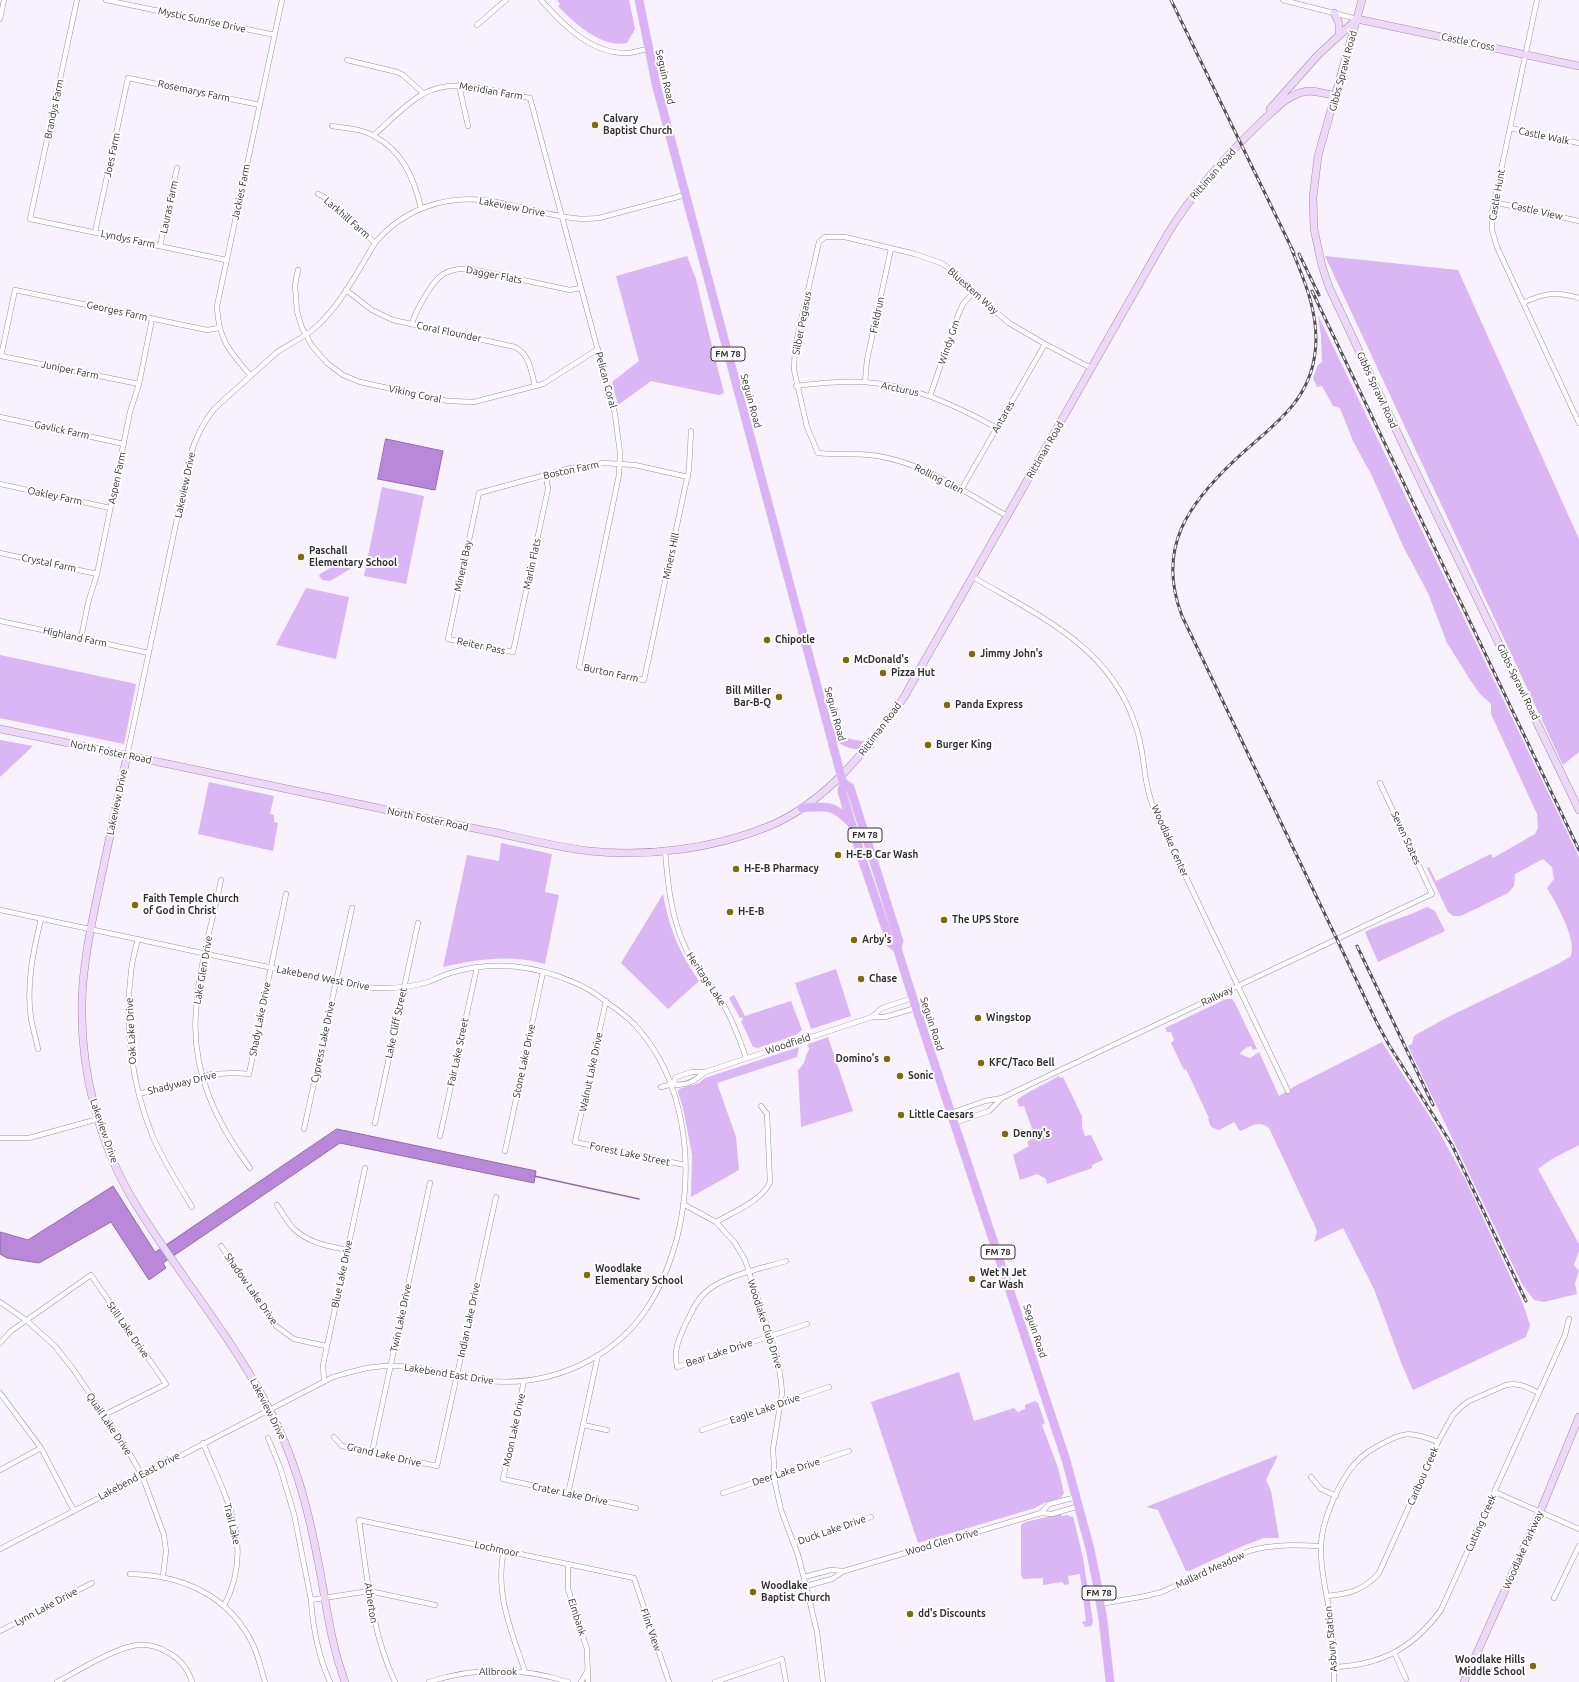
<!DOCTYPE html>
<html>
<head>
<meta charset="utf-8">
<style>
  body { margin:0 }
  canvas { display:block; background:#f8f1fe }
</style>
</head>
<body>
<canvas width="1579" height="1682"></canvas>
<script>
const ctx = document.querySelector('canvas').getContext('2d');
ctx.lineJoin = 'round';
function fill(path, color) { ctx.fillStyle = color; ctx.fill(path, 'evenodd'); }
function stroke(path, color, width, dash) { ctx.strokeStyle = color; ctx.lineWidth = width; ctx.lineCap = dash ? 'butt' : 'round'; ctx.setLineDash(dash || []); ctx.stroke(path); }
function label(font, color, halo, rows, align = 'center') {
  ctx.font = font + ' Ubuntu,sans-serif'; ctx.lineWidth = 4; ctx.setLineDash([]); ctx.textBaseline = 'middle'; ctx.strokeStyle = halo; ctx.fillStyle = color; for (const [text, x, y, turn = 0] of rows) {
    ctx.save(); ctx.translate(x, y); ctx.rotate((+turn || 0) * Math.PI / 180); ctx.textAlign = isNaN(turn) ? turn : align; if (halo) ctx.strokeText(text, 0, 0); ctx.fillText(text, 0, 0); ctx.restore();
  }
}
fill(new Path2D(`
  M 557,0 L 629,0 L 635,29 L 627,43 C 601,48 574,23 558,6 L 560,4 Z
  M 687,256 L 696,279 L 707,326 L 724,393 L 719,395 L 651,381 L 618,405 L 612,382 L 639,361 L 616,276 Z
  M 1325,256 L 1458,270 L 1579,539 L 1579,752 L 1563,765 Z
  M 1318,315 L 1579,857 L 1579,1145 L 1552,1159 L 1538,1169 L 1579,1244 L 1579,1251 L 1574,1265 L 1579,1271 L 1575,1283 L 1577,1294 L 1544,1302 L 1534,1300 L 1522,1284 L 1408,1046 L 1412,1044 L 1414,1036 L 1446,1018 L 1560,963 L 1571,956 C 1577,939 1556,903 1547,888 L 1554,879 L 1552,867 L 1543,859 L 1515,874 L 1514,886 L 1508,893 L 1461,916 L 1453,916 L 1448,912 L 1427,868 L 1429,867 L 1436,881 L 1491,854 L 1493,858 L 1535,834 L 1538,828 L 1537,814 L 1491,714 L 1491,704 L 1480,694 L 1469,678 L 1447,643 L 1428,593 L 1403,546 L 1372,476 L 1353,441 L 1340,408 L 1333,406 L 1322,386 L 1317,387 L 1313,378 L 1318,365 L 1322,362 L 1321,336 Z
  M 382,487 L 424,496 L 406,584 L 364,576 Z
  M 344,560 L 348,561 L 350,567 L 350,569 L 330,581 L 322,580 L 319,576 L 320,574 Z
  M 306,588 L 349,597 L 336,659 L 276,645 Z
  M 0,655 L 136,684 L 124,744 L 0,718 Z
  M 0,740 L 33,746 L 0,777 Z
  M 209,782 L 274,796 L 270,814 L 274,815 L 274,822 L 278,823 L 273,851 L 198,834 Z
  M 501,843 L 552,854 L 545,892 L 559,895 L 545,964 C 511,954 476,959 443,967 L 467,855 L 499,861 Z
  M 663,894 C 669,928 679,952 699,981 L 668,1009 L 621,963 Z
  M 1427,907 L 1435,911 L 1445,931 L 1378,962 L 1365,932 C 1385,922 1407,917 1427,907 Z
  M 836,969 L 851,1016 L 811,1029 L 795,983 Z
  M 734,995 L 745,1016 L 791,1001 L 802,1030 L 796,1035 L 758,1048 L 753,1047 L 741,1021 L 743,1020 L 742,1017 L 740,1018 L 729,998 Z
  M 1226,999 L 1232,999 L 1235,1003 L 1257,1049 L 1253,1050 L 1251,1046 C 1246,1047 1242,1050 1240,1054 L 1250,1058 L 1259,1052 L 1279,1096 L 1297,1085 L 1382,1042 L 1437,1128 L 1465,1179 L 1523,1304 L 1530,1325 L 1526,1337 L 1413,1390 L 1402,1365 L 1374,1289 L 1343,1228 L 1314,1242 L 1317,1232 L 1315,1226 L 1269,1128 C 1259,1119 1250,1127 1240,1131 L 1234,1122 L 1219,1130 L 1211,1127 L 1208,1119 L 1209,1118 L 1186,1069 L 1184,1070 L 1171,1043 L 1174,1040 L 1171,1032 L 1167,1032 L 1165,1028 Z
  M 828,1037 L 853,1111 L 801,1127 L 798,1070 C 808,1061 803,1059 809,1050 L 808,1044 Z
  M 799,1047 L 797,1057 L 717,1083 L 736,1137 L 739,1170 L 691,1197 L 692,1154 L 683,1108 L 678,1092 L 679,1089 L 699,1083 L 705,1078 Z
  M 1059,1076 L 1060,1078 L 1063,1077 L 1082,1116 L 1082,1127 L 1085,1136 L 1091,1135 L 1103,1160 L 1092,1165 L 1092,1168 L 1047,1184 L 1046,1179 L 1037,1174 L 1020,1180 L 1013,1155 L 1029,1146 L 1027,1142 L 1033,1138 L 1032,1135 L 1029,1135 L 1029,1133 L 1033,1131 L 1024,1106 L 1019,1107 L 1017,1100 L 1022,1096 Z
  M 959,1372 L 974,1421 L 1014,1408 L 1018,1412 L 1025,1409 L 1025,1405 L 1035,1401 L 1038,1403 L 1045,1423 L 1042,1425 L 1058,1468 L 1064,1493 L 1061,1498 L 1044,1503 L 1035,1508 L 918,1543 L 871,1402 Z
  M 1278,1455 L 1266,1480 L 1271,1491 L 1279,1538 L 1264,1538 L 1245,1545 L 1189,1571 L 1186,1571 L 1158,1510 L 1146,1507 Z
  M 1060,1514 L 1062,1516 L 1068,1515 L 1071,1517 L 1072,1515 L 1074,1520 L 1083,1558 L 1093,1622 L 1091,1626 L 1085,1627 L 1082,1622 L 1086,1621 L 1080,1574 L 1068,1576 L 1069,1584 L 1065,1585 L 1062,1582 L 1043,1585 L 1043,1578 L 1023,1579 L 1021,1574 L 1021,1525 L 1025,1522 Z`), '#dab6f4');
const water = new Path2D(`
  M 386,439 L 443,451 L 435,490 L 378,479 Z
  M 337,1129 L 536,1171 L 534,1183 L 340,1143 L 163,1263 L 166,1268 L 149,1280 L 111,1222 L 39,1263 L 7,1258 L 0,1254 L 0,1232 L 28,1240 L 113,1186 L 155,1252 Z`);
fill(water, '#b988d9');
stroke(water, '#906da8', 1);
stroke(new Path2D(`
  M 534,1176 L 639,1199`), '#906da8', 1.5);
const street = new Path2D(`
  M 77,0 L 30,219 L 226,260
  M 106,0 L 275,35
  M 541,0 C 563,25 592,55 629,53 C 635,52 642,50 648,49
  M 1283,0 L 1357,19
  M 1537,0 L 1492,213 L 1492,230 L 1497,247 L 1579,423
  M 0,19 L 4,0
  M 477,25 L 506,0
  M 347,60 L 397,72 L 403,75 L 423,93
  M 459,85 L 468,126
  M 332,126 C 346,128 362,129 374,136 C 403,151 414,179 421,208
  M 1510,128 L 1579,143
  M 374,135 C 389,122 405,104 423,94 C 453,76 497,92 530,98 L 615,414 L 620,453 L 619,475 L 579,667 L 644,680 L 689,469 L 691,431
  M 318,194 L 326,198 L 375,243
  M 1494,202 L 1579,221
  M 95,232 L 128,78 L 260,105
  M 160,246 L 177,168
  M 298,270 L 295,285 L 297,311 L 302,328 L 312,346 L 327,363 L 343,375 L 360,382 L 448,401 L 474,402 L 543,384 L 598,349
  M 346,290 L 372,310 L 393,320 L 515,347 C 530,355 531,371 535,386
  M 1523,303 C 1543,293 1557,291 1579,298
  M 412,324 C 414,315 419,307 424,298 C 436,277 445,267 471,269 L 570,290 L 581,288
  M 251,376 C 230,352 218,339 217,306 L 282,0
  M 865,382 L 867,360 L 891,249
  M 139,384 L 1,356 L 15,290 L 207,330 L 219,328
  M 796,386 C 819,383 841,381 864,382 C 912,385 955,405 997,428
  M 930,396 L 958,315 L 963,304 L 974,292
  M 0,417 L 124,444
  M 546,475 L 548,489 L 513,652 L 448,639 L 479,493 L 571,468 L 604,463 L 635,465 L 688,477
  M 0,484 L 110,508
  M 961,490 L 1045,344
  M 1007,516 C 966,493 926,464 878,456 C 858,453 838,455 818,453 L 807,427 L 794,370 L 795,347 L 819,242 L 825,237 L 845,237 L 915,254 L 941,263 L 952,270 L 984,302 L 1009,323 L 1045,344 L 1091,368
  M 0,553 L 97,574
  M 973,577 C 1038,616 1109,645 1135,724 C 1142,742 1143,761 1146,780 C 1148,791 1151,802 1155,812 L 1288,1091
  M 0,621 L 149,653
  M 81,638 L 88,603 L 97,574 L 130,412 L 139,384 L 152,319
  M 127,756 L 190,457 C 195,438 202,424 214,409 L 276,353 C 289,344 303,338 315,328 C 341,305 357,272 375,243 C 403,209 447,194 490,201 C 505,203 520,207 535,211 C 556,215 577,221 599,218 L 685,195
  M 665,851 C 668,885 671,918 686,949 C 694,967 709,980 719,997 C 731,1016 739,1037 746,1058
  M 221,880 C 212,923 199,967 196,1011 C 191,1069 216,1123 250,1168
  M 0,910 L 362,987 C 385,989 406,989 428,982 C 436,979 445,974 454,972 C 494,960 536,966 573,982 C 586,987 598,995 609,1004 C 618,1010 627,1017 635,1025 C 686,1080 695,1167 677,1238 C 663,1290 639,1334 590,1360 C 552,1381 509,1386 467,1378 C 441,1372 415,1365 388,1366 C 369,1366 351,1372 333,1377 L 0,1549
  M 138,939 C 135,950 132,961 131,972 C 124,1028 132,1086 153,1137 C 164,1162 178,1184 192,1207
  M 606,1001 L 575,1142 L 685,1165
  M 872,1017 L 882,1008 L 913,998
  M 38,1049 C 36,1039 33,1029 31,1019 C 26,985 33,952 41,919
  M 673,1084 L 676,1077 L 692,1072 L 705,1072 L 872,1017 L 885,1017 L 916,1008
  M 673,1084 C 685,1087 695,1081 705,1072
  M 661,1087 L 673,1084
  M 139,1094 L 212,1074 L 236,1073 L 249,1074 L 286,894
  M 951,1113 L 985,1101 L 1002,1098
  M 375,1123 L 418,923
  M 954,1123 L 989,1111 L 1002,1098 L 1012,1093 L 1432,894 L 1380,783
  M 304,1129 L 352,908
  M 440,1136 L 477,967
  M 0,1138 L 29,1138 L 98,1119
  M 505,1151 L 543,972
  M 683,1204 L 716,1222 L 735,1243 L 745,1260 L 777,1356 L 781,1381 L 782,1393 L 773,1449 L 775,1483 L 781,1510 L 798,1555 L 806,1586 L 817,1632 L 823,1682
  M 277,1205 C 282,1213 287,1221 293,1228 C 308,1243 328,1246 347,1250
  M 716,1222 C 733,1212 762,1201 770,1182 L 767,1114 L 761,1106
  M 221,1246 L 276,1326 L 294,1339 L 326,1346
  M 786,1261 C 764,1268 722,1276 706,1292 C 696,1300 692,1312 686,1323 C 678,1341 674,1348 677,1367 L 807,1324
  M 0,1302 L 26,1320 L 55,1346 L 73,1369 L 124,1444 L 142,1475 L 164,1535 L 166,1551 L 163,1576
  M 0,1343 L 11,1331 L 91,1275 L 166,1384 L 104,1415
  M 324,1381 L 323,1365 L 365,1168
  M 524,1381 L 503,1479 L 636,1508
  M 0,1393 L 41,1448 L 74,1511
  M 583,1425 L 607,1430
  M 702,1430 L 829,1387
  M 334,1437 L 342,1446 L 437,1466 L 496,1197
  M 268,1438 L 280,1467 L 294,1514 L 311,1600
  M 203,1443 C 227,1500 255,1546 224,1606
  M 372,1452 L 430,1183
  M 0,1470 L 41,1448
  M 1311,1477 L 1321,1489 L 1336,1496
  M 1495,1492 L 1579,1529
  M 723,1493 L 849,1451
  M 568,1494 L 598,1355
  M 1041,1513 L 1049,1504 L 1077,1497
  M 794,1543 L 871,1517
  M 504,1550 C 494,1593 512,1632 525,1672
  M 568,1564 L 568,1589 L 587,1649 L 588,1682
  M 130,1574 C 183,1575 231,1596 254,1647 C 259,1658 261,1670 265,1682
  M 804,1577 L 831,1570 L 844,1571 L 1041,1513 L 1052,1514 L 1079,1506
  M 806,1586 L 832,1579 L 844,1571
  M 1327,1596 C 1349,1594 1364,1590 1379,1573 L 1438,1442 L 1453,1415 L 1461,1407 L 1469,1401 L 1506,1385 C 1519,1382 1528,1388 1539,1393
  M 1554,1598 L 1579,1546
  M 1100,1604 L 1146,1596 L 1162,1592 L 1249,1551 C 1273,1544 1296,1545 1321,1546
  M 0,1631 L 92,1583
  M 1395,1654 L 1406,1679
  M 1334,1667 C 1382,1665 1413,1648 1441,1610 L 1565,1335 L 1569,1319
  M 57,1682 C 77,1671 110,1651 132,1646 C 144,1643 157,1646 167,1652 C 179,1658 188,1669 192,1682
  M 330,1682 C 318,1656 313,1628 311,1600 L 369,1591 L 435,1605
  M 395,1682 C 371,1631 367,1575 359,1520 L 634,1578 L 669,1682
  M 429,1682 C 474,1667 523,1667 568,1682
  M 581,1682 L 588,1670
  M 715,1682 L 782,1659 L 786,1682
  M 1334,1682 C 1334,1664 1334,1645 1332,1628 C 1329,1601 1320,1574 1321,1547 C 1321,1523 1336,1490 1349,1471 C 1356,1461 1365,1453 1376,1447 C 1403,1432 1409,1430 1438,1442`);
const secondary = new Path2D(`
  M 1362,0 L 1318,156 L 1313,197 L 1314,229 L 1322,266 L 1329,287 L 1408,455 L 1579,810
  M 1334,13 L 1339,23 L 1339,34
  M 1357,19 L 1579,66
  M 1270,109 L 1318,55 L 1357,19
  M 0,729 C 112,752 224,776 335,799 C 388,810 441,822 493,832 C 525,839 557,847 589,851 C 648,857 712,849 767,827 C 825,804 870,747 904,697 L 1167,235 C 1193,192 1225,157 1261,122 C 1274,111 1286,96 1303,92 C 1313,89 1325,94 1336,96
  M 127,756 C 118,796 110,837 101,878 C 93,918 83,959 82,1001 C 80,1071 99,1145 136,1205 C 182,1280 241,1347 278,1427 C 299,1472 310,1518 319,1566 C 327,1607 330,1641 345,1682
  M 1464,1682 L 1540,1512 L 1579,1417`);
const primary = new Path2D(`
  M 639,0 L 656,84 L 843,783 L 842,792 L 863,862 L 891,944 L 897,948
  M 829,730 C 844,743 851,746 870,745
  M 843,783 L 850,787 L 899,941 L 897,948 L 916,1008 L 1066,1460 L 1090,1549 L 1097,1583 L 1103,1620 L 1110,1682
  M 802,808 C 826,806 833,804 850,822`);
stroke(street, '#99939e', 5.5);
stroke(secondary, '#99939e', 8);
stroke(primary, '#d6d5d6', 9);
stroke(street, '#fff', 4.5);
stroke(secondary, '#edd8fa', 7);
stroke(primary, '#dcb2f6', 8);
const rail = new Path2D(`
  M 1171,0 L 1294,253
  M 1291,248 C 1305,281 1320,317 1315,353 C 1309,404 1270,427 1236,459 C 1188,504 1156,548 1182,616 L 1377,1023 L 1389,1045 L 1452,1145 L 1526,1301
  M 1299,254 L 1319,295
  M 1312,291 L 1579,850
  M 1357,946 L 1433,1105`);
stroke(rail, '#555157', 3);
stroke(rail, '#fff', 1.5, [4.5]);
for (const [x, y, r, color] of [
  [595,125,4,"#7a6d09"],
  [301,557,4,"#7a6d09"],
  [767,640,4,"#7a6d09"],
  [972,654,4,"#7a6d09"],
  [846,660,4,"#7a6d09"],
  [883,673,4,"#7a6d09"],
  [779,697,4,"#7a6d09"],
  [947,705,4,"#7a6d09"],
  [928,745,4,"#7a6d09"],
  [838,855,4,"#7a6d09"],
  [736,869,4,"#7a6d09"],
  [135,905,4,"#7a6d09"],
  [730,912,4,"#7a6d09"],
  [944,920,4,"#7a6d09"],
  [854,940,4,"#7a6d09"],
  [861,979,4,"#7a6d09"],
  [978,1018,4,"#7a6d09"],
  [887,1059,4,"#7a6d09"],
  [981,1063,4,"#7a6d09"],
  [900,1076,4,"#7a6d09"],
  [901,1115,4,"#7a6d09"],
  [1005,1134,4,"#7a6d09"],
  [587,1275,4,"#7a6d09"],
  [972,1279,4,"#7a6d09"],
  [753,1592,4,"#7a6d09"],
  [910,1614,4,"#7a6d09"],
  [1533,1666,4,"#7a6d09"]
]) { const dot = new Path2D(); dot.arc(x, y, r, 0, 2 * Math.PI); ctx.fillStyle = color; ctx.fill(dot); stroke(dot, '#fff', 1.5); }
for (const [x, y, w] of [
  [728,354,34],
  [865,835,34],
  [998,1252,34],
  [1099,1593,34]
]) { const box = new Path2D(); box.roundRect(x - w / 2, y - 7, w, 14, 3); ctx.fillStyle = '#fff'; ctx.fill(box); stroke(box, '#322f34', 1); }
label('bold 9px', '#322f34', null, [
  ["FM 78",728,354],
  ["FM 78",865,835],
  ["FM 78",998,1252],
  ["FM 78",1099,1593]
]);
label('10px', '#322f34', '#fff', [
  ["Mystic Sunrise Drive",202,20,12],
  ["Castle Cross",1468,42,12],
  ["Gibbs Sprawl Road",1343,71,-75],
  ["Seguin Road",665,77,77],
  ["Rosemarys Farm",194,91,12],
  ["Meridian Farm",491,91,10],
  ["Brandys Farm",54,109,-78],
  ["Castle Walk",1544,136,12],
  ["Joes Farm",112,155,-78],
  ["Rittiman Road",1213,174,-49],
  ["Jackies Farm",241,192,-78],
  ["Castle Hunt",1497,195,-80],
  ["Lauras Farm",169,207,-78],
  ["Lakeview Drive",512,207,11],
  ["Castle View",1537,211,13],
  ["Larkhill Farm",347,218,41],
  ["Lyndys Farm",128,239,12],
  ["Dagger Flats",494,275,11],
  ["Bluestem Way",973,291,42],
  ["Georges Farm",117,311,12],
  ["Fieldrun",877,315,-78],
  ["Silber Pegasus",802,323,-79],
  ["Coral Flounder",449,332,12],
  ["Windy Grn",949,342,-71],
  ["Juniper Farm",70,370,12],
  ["Pelican Coral",606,380,75],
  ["Arcturus",900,389,12],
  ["Gibbs Sprawl Road",1377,390,65],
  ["Viking Coral",415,394,12],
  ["Seguin Road",751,401,75],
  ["Antares",1003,417,-60],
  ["Gavlick Farm",62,430,12],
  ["Rittiman Road",1045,450,-60],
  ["Boston Farm",571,470,-12],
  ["Aspen Farm",117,478,-78],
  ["Rolling Glen",939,479,27],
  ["Lakeview Drive",185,485,-78],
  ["Oakley Farm",55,496,12],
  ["Miners Hill",671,556,-78],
  ["Crystal Farm",49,563,12],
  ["Marlin Flats",532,564,-78],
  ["Mineral Bay",463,566,-78],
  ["Highland Farm",75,637,12],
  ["Reiter Pass",481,646,12],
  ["Burton Farm",611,673,12],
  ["Gibbs Sprawl Road",1518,682,64],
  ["Seguin Road",835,714,75],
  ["Rittiman Road",880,729,-53],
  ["North Foster Road",111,752,12],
  ["Lakeview Drive",117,802,-78],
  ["North Foster Road",428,819,12],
  ["Seven States",1406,838,65],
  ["Woodlake Center",1170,841,66],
  ["Lake Glen Drive",203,970,-80],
  ["Lakebend West Drive",323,978,11],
  ["Heritage Lake",706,979,56],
  ["Railway",1217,996,-25],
  ["Shady Lake Drive",260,1019,-79],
  ["Lake Cliff Street",396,1023,-78],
  ["Seguin Road",932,1024,72],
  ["Oak Lake Drive",131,1031,-93],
  ["Cypress Lake Drive",323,1042,-78],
  ["Woodfield",788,1044,-18],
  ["Fair Lake Street",458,1052,-78],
  ["Stone Lake Drive",524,1061,-78],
  ["Walnut Lake Drive",591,1072,-78],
  ["Shadyway Drive",182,1083,-14],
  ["Lakeview Drive",104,1131,71],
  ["Forest Lake Street",630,1154,12],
  ["Blue Lake Drive",342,1274,-78],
  ["Shadow Lake Drive",251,1289,55],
  ["Twin Lake Drive",401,1318,-78],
  ["Indian Lake Drive",469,1320,-78],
  ["Woodlake Club Drive",765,1324,72],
  ["Still Lake Drive",128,1330,55],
  ["Seguin Road",1035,1331,72],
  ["Bear Lake Drive",719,1353,-18],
  ["Lakebend East Drive",449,1374,9],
  ["Lakeview Drive",268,1409,63],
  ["Eagle Lake Drive",765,1409,-19],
  ["Quail Lake Drive",109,1424,56],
  ["Moon Lake Drive",514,1430,-78],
  ["Grand Lake Drive",384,1455,13],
  ["Deer Lake Drive",786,1472,-18],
  ["Lakebend East Drive",139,1476,-28],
  ["Caribou Creek",1423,1476,-66],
  ["Crater Lake Drive",570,1494,12],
  ["Cutting Creek",1481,1523,-66],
  ["Trail Lake",232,1524,76],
  ["Duck Lake Drive",832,1530,-19],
  ["Wood Glen Drive",942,1542,-16],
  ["Lochmoor",497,1549,12],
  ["Woodlake Parkway",1523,1550,-66],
  ["Mallard Meadow",1210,1570,-25],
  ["Atherton",371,1603,81],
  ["Lynn Lake Drive",46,1607,-28],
  ["Elmbank",577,1617,72],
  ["Flint View",651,1630,71],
  ["Asbury Station",1331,1639,-95],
  ["Allbrook",498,1672]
]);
label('bold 10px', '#322f34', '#fff', [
  ["Calvary",603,119],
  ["Baptist Church",603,131],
  ["Paschall",309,551],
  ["Elementary School",309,563],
  ["Chipotle",775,640],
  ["Jimmy John's",980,654],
  ["McDonald's",854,660],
  ["Pizza Hut",891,673],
  ["Bill Miller",771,691,"right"],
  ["Bar-B-Q",771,703,"right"],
  ["Panda Express",955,705],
  ["Burger King",936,745],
  ["H-E-B Car Wash",846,855],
  ["H-E-B Pharmacy",744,869],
  ["Faith Temple Church",143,899],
  ["of God in Christ",143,911],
  ["H-E-B",738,912],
  ["The UPS Store",952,920],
  ["Arby's",862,940],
  ["Chase",869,979],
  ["Wingstop",986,1018],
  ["Domino's",879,1059,"right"],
  ["KFC/Taco Bell",989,1063],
  ["Sonic",908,1076],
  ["Little Caesars",909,1115],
  ["Denny's",1013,1134],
  ["Woodlake",595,1269],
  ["Elementary School",595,1281],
  ["Wet N Jet",980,1273],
  ["Car Wash",980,1285],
  ["Woodlake",761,1586],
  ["Baptist Church",761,1598],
  ["dd's Discounts",918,1614],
  ["Woodlake Hills",1525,1660,"right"],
  ["Middle School",1525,1672,"right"]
], 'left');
</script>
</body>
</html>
